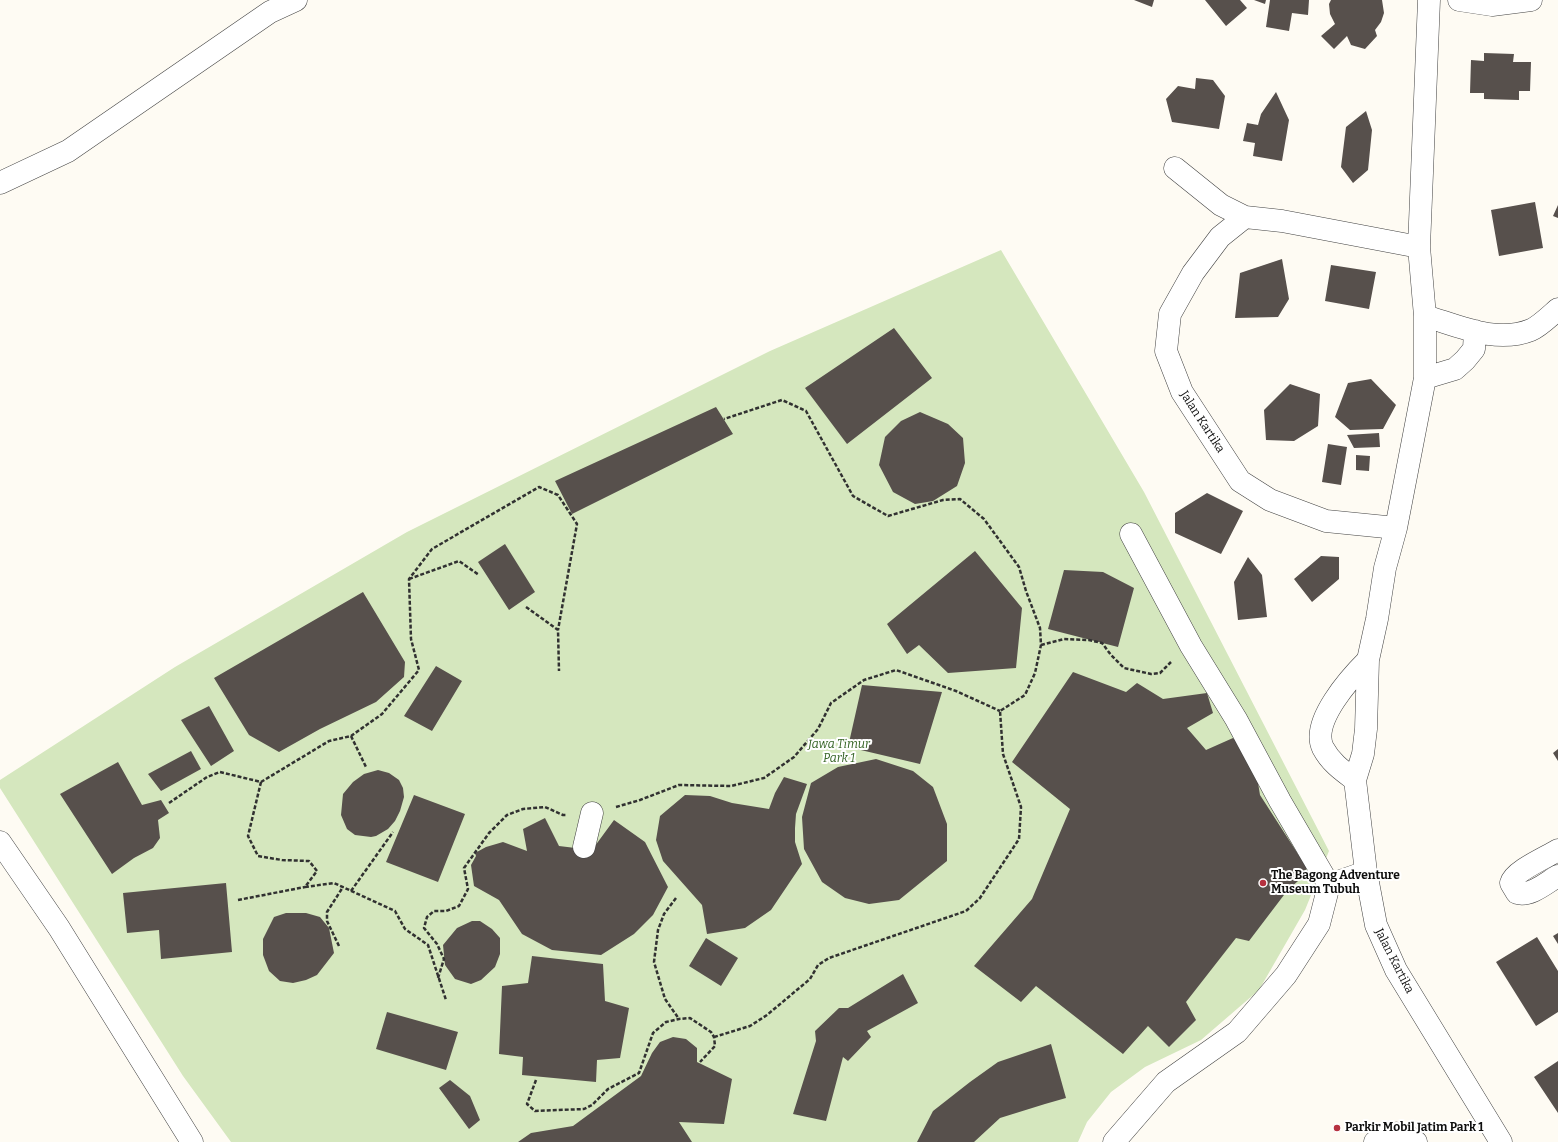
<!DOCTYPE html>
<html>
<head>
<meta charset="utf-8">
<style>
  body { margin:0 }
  canvas { display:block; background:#fefbf3 }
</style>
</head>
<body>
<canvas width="1558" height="1142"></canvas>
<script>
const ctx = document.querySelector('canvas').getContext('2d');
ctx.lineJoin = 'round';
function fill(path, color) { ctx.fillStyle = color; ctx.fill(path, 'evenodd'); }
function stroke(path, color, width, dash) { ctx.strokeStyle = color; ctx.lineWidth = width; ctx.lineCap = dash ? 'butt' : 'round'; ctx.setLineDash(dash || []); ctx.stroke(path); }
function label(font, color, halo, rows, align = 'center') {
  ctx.font = font + ' Bitter,serif'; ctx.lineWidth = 4; ctx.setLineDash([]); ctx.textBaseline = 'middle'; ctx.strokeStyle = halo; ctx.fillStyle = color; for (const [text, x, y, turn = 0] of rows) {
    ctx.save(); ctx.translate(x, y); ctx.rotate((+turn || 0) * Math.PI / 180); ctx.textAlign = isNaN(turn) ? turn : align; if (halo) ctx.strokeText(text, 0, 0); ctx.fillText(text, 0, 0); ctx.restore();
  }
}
fill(new Path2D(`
  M 1001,250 L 1144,492 L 1329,851 L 1305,910 L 1259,990 L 1201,1040 L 1145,1067 L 1111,1092 L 1087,1122 L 1078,1142 L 231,1142 L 183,1076 L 0,788 L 0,780 L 175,667 L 407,532 L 770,351 Z`), '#d5e7be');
fill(new Path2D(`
  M 1134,0 L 1154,0 L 1152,7 Z
  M 1205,0 L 1240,0 L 1247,8 L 1226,26 Z
  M 1254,0 L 1266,0 L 1265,4 Z
  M 1270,0 L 1309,0 L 1308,15 L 1292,13 L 1289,31 L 1266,27 Z
  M 1331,0 L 1382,0 L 1384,13 L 1381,22 L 1375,30 L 1377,36 L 1365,49 L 1351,45 L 1347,36 L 1334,49 L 1321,36 L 1335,24 L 1330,14 L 1329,4 Z
  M 1484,53 L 1514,54 L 1513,62 L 1531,62 L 1530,91 L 1519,91 L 1519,100 L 1484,99 L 1484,93 L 1470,93 L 1471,60 L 1484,61 Z
  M 1196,78 L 1213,80 L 1225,96 L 1219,129 L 1172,122 L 1166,99 L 1178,86 L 1195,89 Z
  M 1276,92 L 1289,120 L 1282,161 L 1253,156 L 1255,143 L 1243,141 L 1247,123 L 1258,125 L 1261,114 Z
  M 1366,111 L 1372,130 L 1368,170 L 1353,183 L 1341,167 L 1346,127 Z
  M 1535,202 L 1543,248 L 1499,256 L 1491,210 Z
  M 1558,205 L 1558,218 L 1553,216 Z
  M 1282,259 L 1289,299 L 1278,317 L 1235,318 L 1240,273 Z
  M 1331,265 L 1376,272 L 1369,309 L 1325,301 Z
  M 894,328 L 932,378 L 847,444 L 805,388 Z
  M 1371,379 L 1396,405 L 1383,429 L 1350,430 L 1335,417 L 1348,383 Z
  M 1290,384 L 1320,394 L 1318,426 L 1294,441 L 1266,440 L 1264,410 Z
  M 716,407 L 733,434 L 572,514 L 555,481 Z
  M 920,412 L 948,424 L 963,438 L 965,463 L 957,486 L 933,501 L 915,504 L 893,492 L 879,465 L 885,437 L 901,421 Z
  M 1379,433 L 1380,447 L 1354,448 L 1347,435 Z
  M 1328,444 L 1347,447 L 1341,485 L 1322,482 Z
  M 1356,455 L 1370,456 L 1369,471 L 1356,470 Z
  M 1207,493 L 1243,511 L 1221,554 L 1175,533 L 1175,513 Z
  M 505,544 L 535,592 L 509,610 L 478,562 Z
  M 975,551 L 1022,608 L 1016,668 L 948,673 L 919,645 L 907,654 L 887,624 Z
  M 1321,556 L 1339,557 L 1339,579 L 1312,602 L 1294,579 Z
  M 1248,557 L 1262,575 L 1267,617 L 1238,620 L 1234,582 Z
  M 1064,570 L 1103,572 L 1134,588 L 1118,647 L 1048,629 Z
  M 363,592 L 405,662 L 404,677 L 376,702 L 320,729 L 279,752 L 249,735 L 214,678 Z
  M 436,666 L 462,681 L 432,731 L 404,716 Z
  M 1073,672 L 1126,692 L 1137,683 L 1163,699 L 1207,693 L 1213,713 L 1187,728 L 1206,750 L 1233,738 L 1254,758 L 1260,795 L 1307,868 L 1298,881 L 1287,891 L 1249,941 L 1236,938 L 1186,1002 L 1196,1020 L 1169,1047 L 1148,1026 L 1123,1054 L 1036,986 L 1021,1002 L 974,966 L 1032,899 L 1070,809 L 1012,762 Z
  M 862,685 L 942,692 L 920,764 L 848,747 Z
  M 209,706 L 234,751 L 211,766 L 181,720 Z
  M 1558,749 L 1558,761 L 1553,753 Z
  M 191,751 L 201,769 L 161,791 L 148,774 Z
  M 876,759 L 913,771 L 933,787 L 947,824 L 947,861 L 899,900 L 869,904 L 845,898 L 822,882 L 804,849 L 802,817 L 811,783 L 838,767 Z
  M 118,762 L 142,805 L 161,800 L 169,813 L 158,820 L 160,838 L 153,848 L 134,858 L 112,874 L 60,794 Z
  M 378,770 L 389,773 L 399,780 L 403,788 L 404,797 L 400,811 L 395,821 L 388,829 L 376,836 L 371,837 L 355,835 L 347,829 L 341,815 L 343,794 L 353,782 L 364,774 Z
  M 784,777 L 807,784 L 796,814 L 795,828 L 795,842 L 802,864 L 771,910 L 745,928 L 707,934 L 702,905 L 663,861 L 656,840 L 660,816 L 685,795 L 710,796 L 732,803 L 769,809 L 775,793 Z
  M 414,795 L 465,814 L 438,882 L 386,862 Z
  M 545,818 L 559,846 L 592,850 L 614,820 L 645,842 L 668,887 L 653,915 L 634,934 L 601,955 L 552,950 L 522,934 L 499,900 L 474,886 L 471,865 L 476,856 L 475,853 L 486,847 L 503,842 L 527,851 L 523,829 Z
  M 226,883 L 232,952 L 161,959 L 159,930 L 127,933 L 123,893 Z
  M 286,913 L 306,913 L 320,917 L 329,928 L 334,953 L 317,975 L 306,980 L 293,983 L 280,981 L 269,971 L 263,955 L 263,939 L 274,917 Z
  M 472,921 L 480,921 L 492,929 L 500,938 L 500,954 L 495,967 L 481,980 L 471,984 L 455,979 L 445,965 L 443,945 L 457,928 Z
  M 1558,933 L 1558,944 L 1553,936 Z
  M 1537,937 L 1558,971 L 1558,1012 L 1536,1026 L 1496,962 Z
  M 706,938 L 738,958 L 721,986 L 689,966 Z
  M 532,956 L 603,964 L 605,1001 L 629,1008 L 620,1058 L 597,1060 L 596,1082 L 522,1075 L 523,1057 L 499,1054 L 502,986 L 528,983 Z
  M 903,974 L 918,1003 L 867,1031 L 871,1037 L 848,1061 L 843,1057 L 826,1121 L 793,1114 L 816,1041 L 815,1031 L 839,1008 L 848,1008 Z
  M 387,1012 L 458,1032 L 446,1070 L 376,1049 Z
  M 673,1037 L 686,1039 L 697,1048 L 697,1062 L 732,1079 L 724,1124 L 679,1122 L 692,1142 L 518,1142 L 531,1133 L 573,1126 L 641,1076 L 652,1053 L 660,1042 Z
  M 1051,1044 L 1066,1098 L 1045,1104 L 1000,1118 L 974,1142 L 917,1142 L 933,1111 L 970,1082 L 998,1062 Z
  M 1558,1061 L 1558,1113 L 1534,1077 Z
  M 450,1080 L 470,1096 L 480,1120 L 469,1129 L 439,1088 Z`), '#57504c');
const minor = new Path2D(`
  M 1429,0 L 1419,247 L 1425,316 L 1425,378 L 1396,528 L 1385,568 L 1377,619 L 1368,660 L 1366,729 L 1363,754 L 1355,780 L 1366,872 L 1376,925 L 1396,970 L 1501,1142
  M 1459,0 L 1492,5 L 1531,0
  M 1175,168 L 1221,205 L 1245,217
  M 0,183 L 68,151 L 270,12 L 296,0
  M 1425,316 C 1459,326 1496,344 1531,330 C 1540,326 1550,316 1558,309
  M 1425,378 L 1455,369 L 1465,360 L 1474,349 L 1475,331
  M 1396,528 L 1326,521 L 1270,500 L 1240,481 L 1182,392 L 1166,351 L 1170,314 L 1193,273 L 1220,237 L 1245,217 L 1282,221 L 1419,247
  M 1131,534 L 1191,646 L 1236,719 L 1280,801 L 1329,885
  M 1355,780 C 1343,771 1331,763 1323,748 C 1310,722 1351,677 1368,660
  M 0,842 L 59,928 L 192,1142
  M 584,847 L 592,813
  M 1558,850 C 1547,857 1514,871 1511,883 L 1517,893 C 1531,897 1547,882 1558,876
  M 1114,1142 L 1166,1082 L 1237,1032 L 1286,975 L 1319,924 L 1329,885 L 1366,872
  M 1375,1142 C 1390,1132 1400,1129 1416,1142`);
stroke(minor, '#424242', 23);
stroke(new Path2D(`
  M 409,579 L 459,561 L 479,575
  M 526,607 L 558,630 L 559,671
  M 1041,645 L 1064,639 L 1089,640 L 1102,643 L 1111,655 L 1124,668 L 1151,674 L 1160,673 L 1171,662
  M 351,736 L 366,767
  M 261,782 L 248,836 L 258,856 L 282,860 L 309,861 L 317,871 L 305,887 L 334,883 L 395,911 L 405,929 L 428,945 L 446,1000
  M 169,803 L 207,777 L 220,772 L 261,782 L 329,741 L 351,736 L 382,714 L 419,670 L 411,639 L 409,579 L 432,549 L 539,487 L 558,495 L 577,524 L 558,630
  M 616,807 L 640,800 L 679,785 L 731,786 L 764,778 L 794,757 L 818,729 L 831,703 L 864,680 L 896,670 L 956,691 L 1000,711
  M 351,891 L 393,832
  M 676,898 L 664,914 L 658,930 L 654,962 L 665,999 L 679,1019
  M 238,900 L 305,887
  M 339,946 L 327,921 L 327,912 L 343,887
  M 438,978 L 444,959 L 437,944 L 424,928 L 427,917 L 434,911 L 446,911 L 459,906 L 468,889 L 464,868 L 489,833 L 507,815 L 523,809 L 545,807 L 563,815 L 566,815
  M 714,1037 L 750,1026 L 767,1015 L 810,979 L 818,965 L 829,958 L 966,911 L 980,898 L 1019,839 L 1021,807 L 1003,754 L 1000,711 L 1025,695 L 1035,673 L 1041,645 L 1040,628 L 1026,591 L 1019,567 L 984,519 L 960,499 L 943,500 L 888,516 L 853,496 L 806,411 L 782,400 L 724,419
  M 536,1080 L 527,1104 L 535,1111 L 584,1109 L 592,1105 L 608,1089 L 639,1073 L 653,1033 L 666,1022 L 679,1019 L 690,1018 L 711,1032 L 714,1037 L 715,1046 L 700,1062`), '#313131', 2.5, [4, 2]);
stroke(minor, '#fff', 22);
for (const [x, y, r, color] of [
  [1263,883,4,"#b6313f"],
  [1337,1128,4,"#b6313f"]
]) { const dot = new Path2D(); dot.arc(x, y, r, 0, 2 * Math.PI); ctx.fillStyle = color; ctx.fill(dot); stroke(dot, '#fff', 1.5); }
label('12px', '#0f0f0f', '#fff', [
  ["Jalan Kartika",1202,422,57],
  ["Jalan Kartika",1394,961,63]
]);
label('italic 12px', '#346324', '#fff', [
  ["Jawa Timur",839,745],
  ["Park 1",839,759]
]);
label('bold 12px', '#0f0f0f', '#fff', [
  ["The Bagong Adventure",1271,876],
  ["Museum Tubuh",1271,890],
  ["Parkir Mobil Jatim Park 1",1345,1128]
], 'left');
</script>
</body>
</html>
